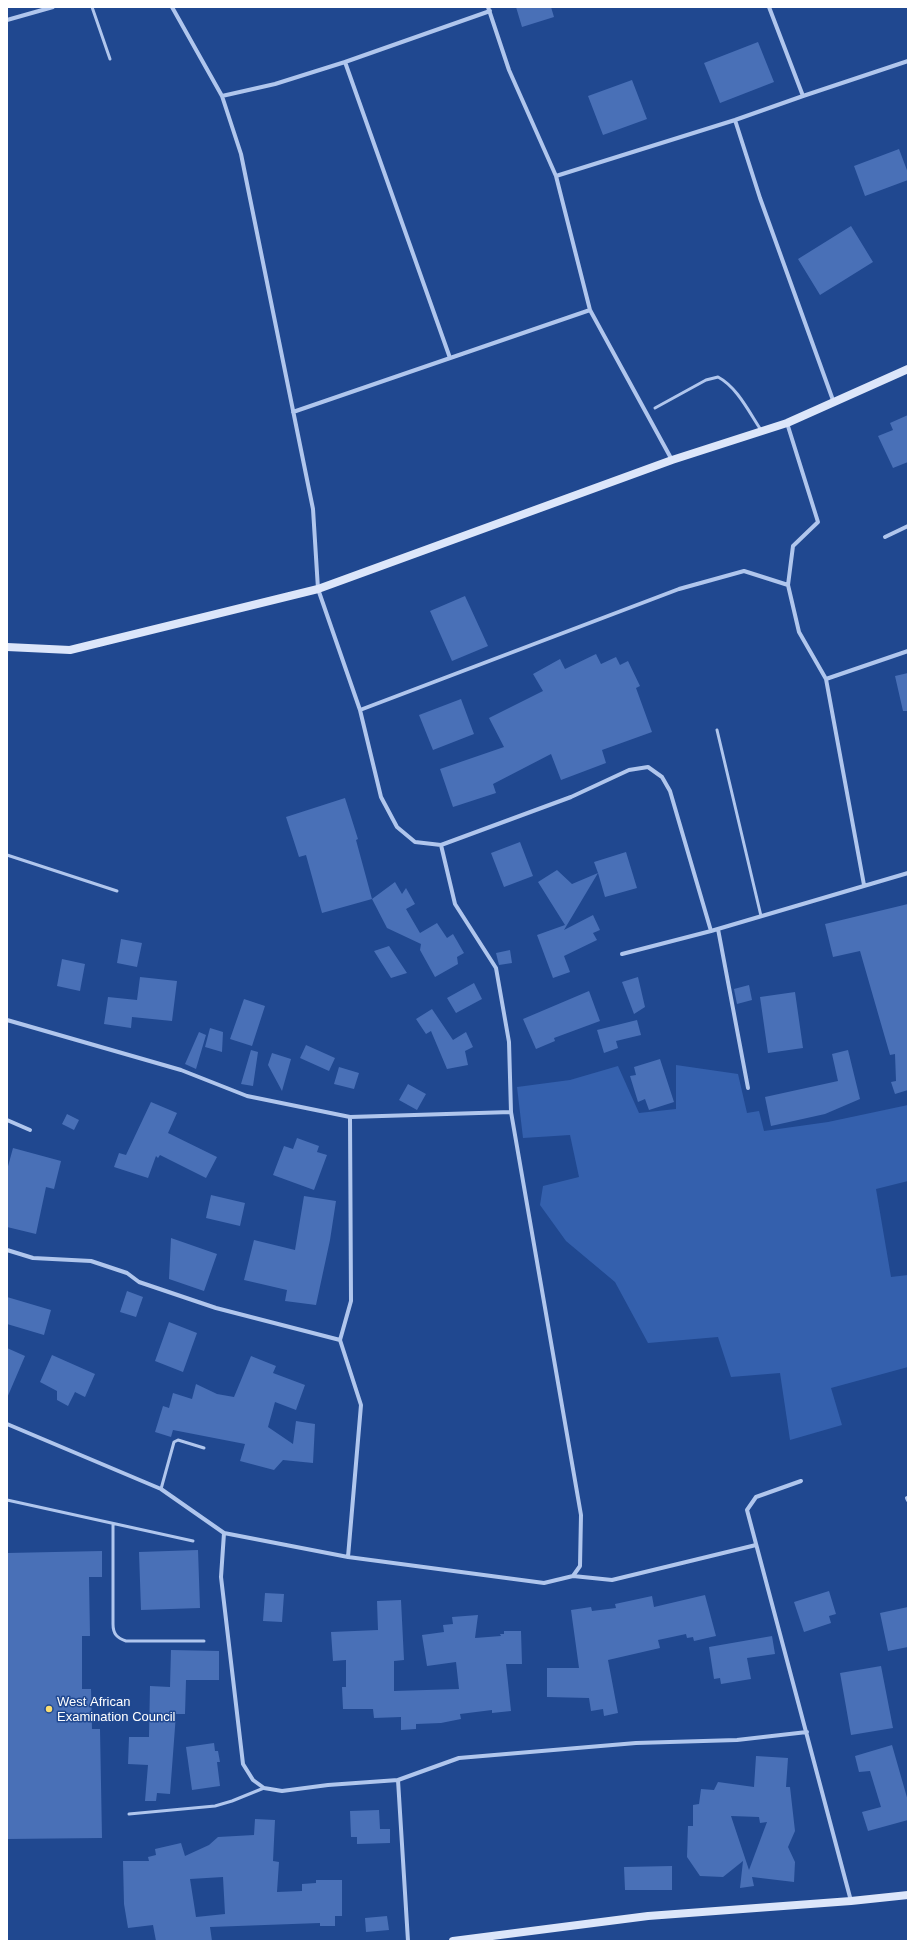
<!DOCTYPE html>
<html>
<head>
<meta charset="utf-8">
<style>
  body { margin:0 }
  #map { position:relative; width:915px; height:1948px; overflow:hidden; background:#204890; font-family:Arial,sans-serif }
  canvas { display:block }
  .frame { position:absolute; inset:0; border:8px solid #fff; pointer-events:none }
</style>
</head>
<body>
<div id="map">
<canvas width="915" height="1948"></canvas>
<div class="frame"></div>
</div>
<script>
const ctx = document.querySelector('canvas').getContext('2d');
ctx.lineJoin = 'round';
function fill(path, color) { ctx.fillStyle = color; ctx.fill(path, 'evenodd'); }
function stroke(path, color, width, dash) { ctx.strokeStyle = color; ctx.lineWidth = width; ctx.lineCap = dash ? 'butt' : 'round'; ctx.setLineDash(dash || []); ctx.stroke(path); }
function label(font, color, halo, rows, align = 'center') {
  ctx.font = font + ' Arial,sans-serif'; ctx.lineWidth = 3; ctx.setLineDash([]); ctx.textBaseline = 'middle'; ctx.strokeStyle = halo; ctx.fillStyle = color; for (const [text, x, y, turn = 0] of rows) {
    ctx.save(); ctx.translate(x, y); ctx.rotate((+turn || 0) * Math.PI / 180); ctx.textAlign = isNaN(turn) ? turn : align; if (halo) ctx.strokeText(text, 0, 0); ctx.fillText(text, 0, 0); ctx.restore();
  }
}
fill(new Path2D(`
  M 676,1065 L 738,1074 L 747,1113 L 759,1111 L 764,1131 L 828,1122 L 908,1105 L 908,1181 L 876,1189 L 891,1277 L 908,1275 L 908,1367 L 831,1388 L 842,1425 L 790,1440 L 780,1373 L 731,1377 L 718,1337 L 648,1343 L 615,1282 L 566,1241 L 540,1205 L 543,1186 L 579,1177 L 570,1135 L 523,1138 L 517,1087 L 570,1080 L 618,1066 L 639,1113 L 676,1109 Z`), '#3460ad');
fill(new Path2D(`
  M 516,7 L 551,7 L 554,17 L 522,27 Z
  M 758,42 L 774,82 L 720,103 L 704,63 Z
  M 632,80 L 647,119 L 603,135 L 588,96 Z
  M 899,149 L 908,173 L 908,180 L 865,196 L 854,166 Z
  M 851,226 L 873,262 L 820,295 L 798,259 Z
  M 908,415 L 908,462 L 893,468 L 878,436 L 893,430 L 890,423 Z
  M 465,596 L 488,646 L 452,661 L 430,611 Z
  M 596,654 L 601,664 L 616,657 L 620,665 L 628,661 L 640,686 L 636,688 L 652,732 L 602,750 L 606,763 L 561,780 L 551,754 L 493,784 L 496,793 L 453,807 L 440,769 L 504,747 L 489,718 L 543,691 L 533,674 L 560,659 L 565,669 Z
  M 908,673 L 908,711 L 903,711 L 895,676 Z
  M 461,699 L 474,734 L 433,750 L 419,715 Z
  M 345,798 L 358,839 L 356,840 L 372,899 L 322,913 L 306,855 L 299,857 L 286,817 Z
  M 520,842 L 533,876 L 504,887 L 491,853 Z
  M 626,852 L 637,888 L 605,897 L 598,873 L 564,930 L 593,915 L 600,930 L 593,933 L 597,940 L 564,956 L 570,972 L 553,978 L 537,935 L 565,925 L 538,882 L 557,870 L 572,884 L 598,873 L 594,862 Z
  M 395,882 L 402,894 L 406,888 L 415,904 L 406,909 L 420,933 L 437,923 L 447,938 L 453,934 L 464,953 L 457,957 L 458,964 L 435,977 L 420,950 L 421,944 L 387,928 L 372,899 Z
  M 908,904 L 908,1090 L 895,1094 L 891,1082 L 896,1081 L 895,1054 L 890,1055 L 860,951 L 833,957 L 825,924 Z
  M 121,939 L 142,943 L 137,967 L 117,963 Z
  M 389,946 L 407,973 L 391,978 L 374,951 Z
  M 510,950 L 512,963 L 499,965 L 496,953 Z
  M 62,959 L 85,964 L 80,991 L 57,986 Z
  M 140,977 L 177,981 L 172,1021 L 132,1017 L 131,1028 L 104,1024 L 108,997 L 137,1000 Z
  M 638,977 L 645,1007 L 634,1014 L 622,982 Z
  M 474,983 L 482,999 L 456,1013 L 447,998 Z
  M 749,985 L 752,1000 L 737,1004 L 734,989 Z
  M 589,991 L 600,1021 L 554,1038 L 555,1041 L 536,1049 L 523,1019 Z
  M 795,992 L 803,1048 L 768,1053 L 760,997 Z
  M 244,999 L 265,1006 L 252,1046 L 230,1039 Z
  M 432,1009 L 453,1040 L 466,1032 L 473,1047 L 465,1051 L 468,1065 L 447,1069 L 431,1031 L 426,1034 L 416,1019 Z
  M 637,1020 L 641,1035 L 616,1041 L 618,1048 L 604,1053 L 597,1030 Z
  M 210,1028 L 223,1032 L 222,1052 L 205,1047 Z
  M 199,1032 L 206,1035 L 196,1069 L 185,1064 Z
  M 306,1045 L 335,1058 L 329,1071 L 300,1058 Z
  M 251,1050 L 258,1052 L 253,1086 L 241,1084 Z
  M 848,1050 L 860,1099 L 825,1114 L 771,1126 L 765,1097 L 838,1081 L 832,1054 Z
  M 272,1053 L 291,1059 L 282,1091 L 268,1065 Z
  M 660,1059 L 674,1102 L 649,1110 L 645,1099 L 638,1102 L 630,1076 L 636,1075 L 634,1067 Z
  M 339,1067 L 359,1073 L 354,1089 L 334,1084 Z
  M 408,1084 L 426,1094 L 417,1110 L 399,1100 Z
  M 151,1102 L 177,1113 L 168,1133 L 217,1157 L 206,1178 L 160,1155 L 158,1158 L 156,1156 L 148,1178 L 114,1167 L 119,1153 L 126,1155 Z
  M 67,1114 L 79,1120 L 74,1130 L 62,1124 Z
  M 297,1138 L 319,1146 L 317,1152 L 327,1155 L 314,1190 L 273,1175 L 284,1146 L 293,1149 Z
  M 13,1148 L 61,1161 L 54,1189 L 46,1187 L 36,1234 L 7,1227 L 7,1170 Z
  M 211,1195 L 245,1203 L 240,1226 L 206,1218 Z
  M 304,1196 L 336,1201 L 330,1240 L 316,1305 L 285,1301 L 287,1290 L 244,1280 L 254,1240 L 295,1250 Z
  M 171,1238 L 217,1254 L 204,1291 L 169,1279 Z
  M 127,1291 L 143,1297 L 136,1317 L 120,1312 Z
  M 7,1297 L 51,1310 L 44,1335 L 7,1324 Z
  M 169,1322 L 197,1333 L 183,1372 L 155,1361 Z
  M 7,1348 L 25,1356 L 7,1398 Z
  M 52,1355 L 95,1374 L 85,1397 L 75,1392 L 68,1406 L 57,1400 L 57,1391 L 40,1382 Z
  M 251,1356 L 276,1366 L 273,1373 L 305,1385 L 296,1410 L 275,1402 L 268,1427 L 293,1444 L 296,1421 L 315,1424 L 313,1463 L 283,1460 L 274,1470 L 240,1461 L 245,1444 L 173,1430 L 171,1437 L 155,1432 L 163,1406 L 169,1408 L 173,1393 L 192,1399 L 196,1384 L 217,1394 L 234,1397 Z
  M 198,1550 L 200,1608 L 141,1610 L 139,1552 Z
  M 102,1551 L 102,1577 L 89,1577 L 90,1636 L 82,1636 L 82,1689 L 91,1689 L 92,1729 L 100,1729 L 102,1838 L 7,1839 L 7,1553 Z
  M 829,1591 L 836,1614 L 829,1616 L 831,1623 L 804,1632 L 794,1602 Z
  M 265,1593 L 284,1594 L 282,1622 L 263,1621 Z
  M 705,1595 L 716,1636 L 694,1641 L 693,1637 L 687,1638 L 686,1634 L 658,1640 L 660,1648 L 608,1660 L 618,1713 L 604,1716 L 603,1709 L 591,1711 L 589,1698 L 547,1697 L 547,1668 L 579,1668 L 571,1610 L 591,1607 L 592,1611 L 616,1608 L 615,1604 L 652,1596 L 654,1607 Z
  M 401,1600 L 404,1660 L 394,1661 L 394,1691 L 459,1689 L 456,1662 L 427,1666 L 422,1635 L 444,1632 L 443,1625 L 453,1624 L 452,1617 L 478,1615 L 475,1638 L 501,1636 L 500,1634 L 504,1634 L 504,1631 L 521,1631 L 522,1664 L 506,1664 L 511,1711 L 492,1713 L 492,1710 L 460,1714 L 461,1719 L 441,1723 L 416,1724 L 416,1729 L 401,1730 L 401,1717 L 374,1718 L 373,1709 L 343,1709 L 342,1687 L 346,1687 L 346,1660 L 333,1661 L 331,1632 L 378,1630 L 377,1601 Z
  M 908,1607 L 908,1647 L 888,1651 L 880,1613 Z
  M 772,1636 L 775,1654 L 747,1658 L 751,1679 L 721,1684 L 720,1678 L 714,1679 L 709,1647 Z
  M 171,1650 L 219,1651 L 219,1680 L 186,1680 L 185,1714 L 176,1714 L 170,1794 L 157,1793 L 156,1801 L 145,1801 L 148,1765 L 128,1764 L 129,1737 L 149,1737 L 150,1686 L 170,1687 Z
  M 881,1666 L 893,1728 L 851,1735 L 840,1673 Z
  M 214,1743 L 215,1751 L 218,1751 L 220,1762 L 217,1762 L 220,1786 L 192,1790 L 186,1747 Z
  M 892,1745 L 908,1801 L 908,1820 L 868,1831 L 862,1812 L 881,1807 L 870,1771 L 859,1772 L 855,1756 Z
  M 756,1756 L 788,1758 L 786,1787 L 790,1787 L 795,1831 L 788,1847 L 795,1862 L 794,1882 L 752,1877 L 754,1886 L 740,1888 L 743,1861 L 723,1877 L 700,1876 L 687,1857 L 688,1826 L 693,1826 L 693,1805 L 699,1804 L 701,1789 L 714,1790 L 718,1782 L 754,1787 ZM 731,1816 L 759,1817 L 760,1823 L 767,1822 L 749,1870 Z
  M 379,1810 L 380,1829 L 390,1829 L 390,1843 L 357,1844 L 357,1837 L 351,1837 L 350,1811 Z
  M 255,1819 L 275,1820 L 273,1861 L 279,1862 L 277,1892 L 302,1891 L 302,1884 L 316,1883 L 316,1880 L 342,1880 L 342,1916 L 335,1916 L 335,1926 L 320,1926 L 320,1923 L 210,1927 L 212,1941 L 156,1941 L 153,1925 L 128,1928 L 124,1904 L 123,1861 L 149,1861 L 148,1857 L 156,1855 L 155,1849 L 181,1843 L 185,1856 L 209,1845 L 218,1837 L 254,1835 ZM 223,1877 L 225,1914 L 196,1917 L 190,1879 Z
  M 672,1866 L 672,1890 L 625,1890 L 624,1867 Z
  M 387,1916 L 389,1930 L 366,1932 L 365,1918 Z`), '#4970b7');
stroke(new Path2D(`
  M 92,7 L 110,59
  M 655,408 L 706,380 L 718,377 C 737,387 749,412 761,430
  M 717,730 L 761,916
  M 7,855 L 117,891
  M 161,1489 L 174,1442 L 178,1440 L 204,1448
  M 7,1500 L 193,1541
  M 113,1524 L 113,1624 C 113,1634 117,1638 126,1641 L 204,1641
  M 129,1814 L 215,1806 L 232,1801 L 264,1788`), '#b0c6ed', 3);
stroke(new Path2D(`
  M 172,7 L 222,96 L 241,154 L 313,509 L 318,589 L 360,710 L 381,797 L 397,827 L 415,842 L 441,845 L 455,904 L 496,968 L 509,1042 L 511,1112
  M 488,7 L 509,70 L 556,176 L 590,310 L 672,460
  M 7,20 L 53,7
  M 345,62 L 450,358
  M 222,96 L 275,84 L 345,62 L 490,11
  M 803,96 L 908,61
  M 735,120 L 760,198 L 834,403
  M 556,176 L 735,120 L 803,96 L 769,7
  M 293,412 L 590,310
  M 787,423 L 818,522 L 793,546 L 788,585 L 799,632 L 826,679
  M 885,537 L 908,526
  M 360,710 L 679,589 L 744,571 L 788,585
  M 441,845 L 571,797 L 629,770 L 648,767 L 662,777 L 670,791 L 711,931
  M 864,885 L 826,679 L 908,651
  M 718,929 L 748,1088
  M 622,954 L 711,931 L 908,873
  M 7,1020 L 181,1070 L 247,1096 L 350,1117 L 511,1112 L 581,1515 L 580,1566 L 573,1576 L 544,1583 L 348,1557 L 224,1533 L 161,1489 L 7,1424
  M 7,1120 L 30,1130
  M 7,1250 L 33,1258 L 91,1261 L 127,1273 L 139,1282 L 216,1308 L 340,1340
  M 801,1481 L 756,1497 L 747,1510 L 851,1901
  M 907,1498 L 908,1500
  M 224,1533 L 221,1577 L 243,1764 L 253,1780 L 264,1788 L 282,1791 L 328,1785 L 398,1780 L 408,1941
  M 348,1557 L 361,1405 L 340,1340 L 351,1301 L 350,1117
  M 573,1576 L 612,1580 L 756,1545
  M 398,1780 L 459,1758 L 636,1743 L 737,1740 L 807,1732`), '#b0c6ed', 4);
stroke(new Path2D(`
  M 7,647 L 70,650 L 318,589 L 672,460 L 787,423 L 908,369
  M 453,1941 L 648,1916 L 851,1901 L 908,1895`), '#dce6fa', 8);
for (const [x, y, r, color] of [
  [49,1709,4,"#fadd71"]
]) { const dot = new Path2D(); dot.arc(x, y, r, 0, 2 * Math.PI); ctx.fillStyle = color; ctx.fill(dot); stroke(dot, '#204890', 1.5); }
label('13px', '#fff', '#204890', [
  ["West African",57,1702],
  ["Examination Council",57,1717]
], 'left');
</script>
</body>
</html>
